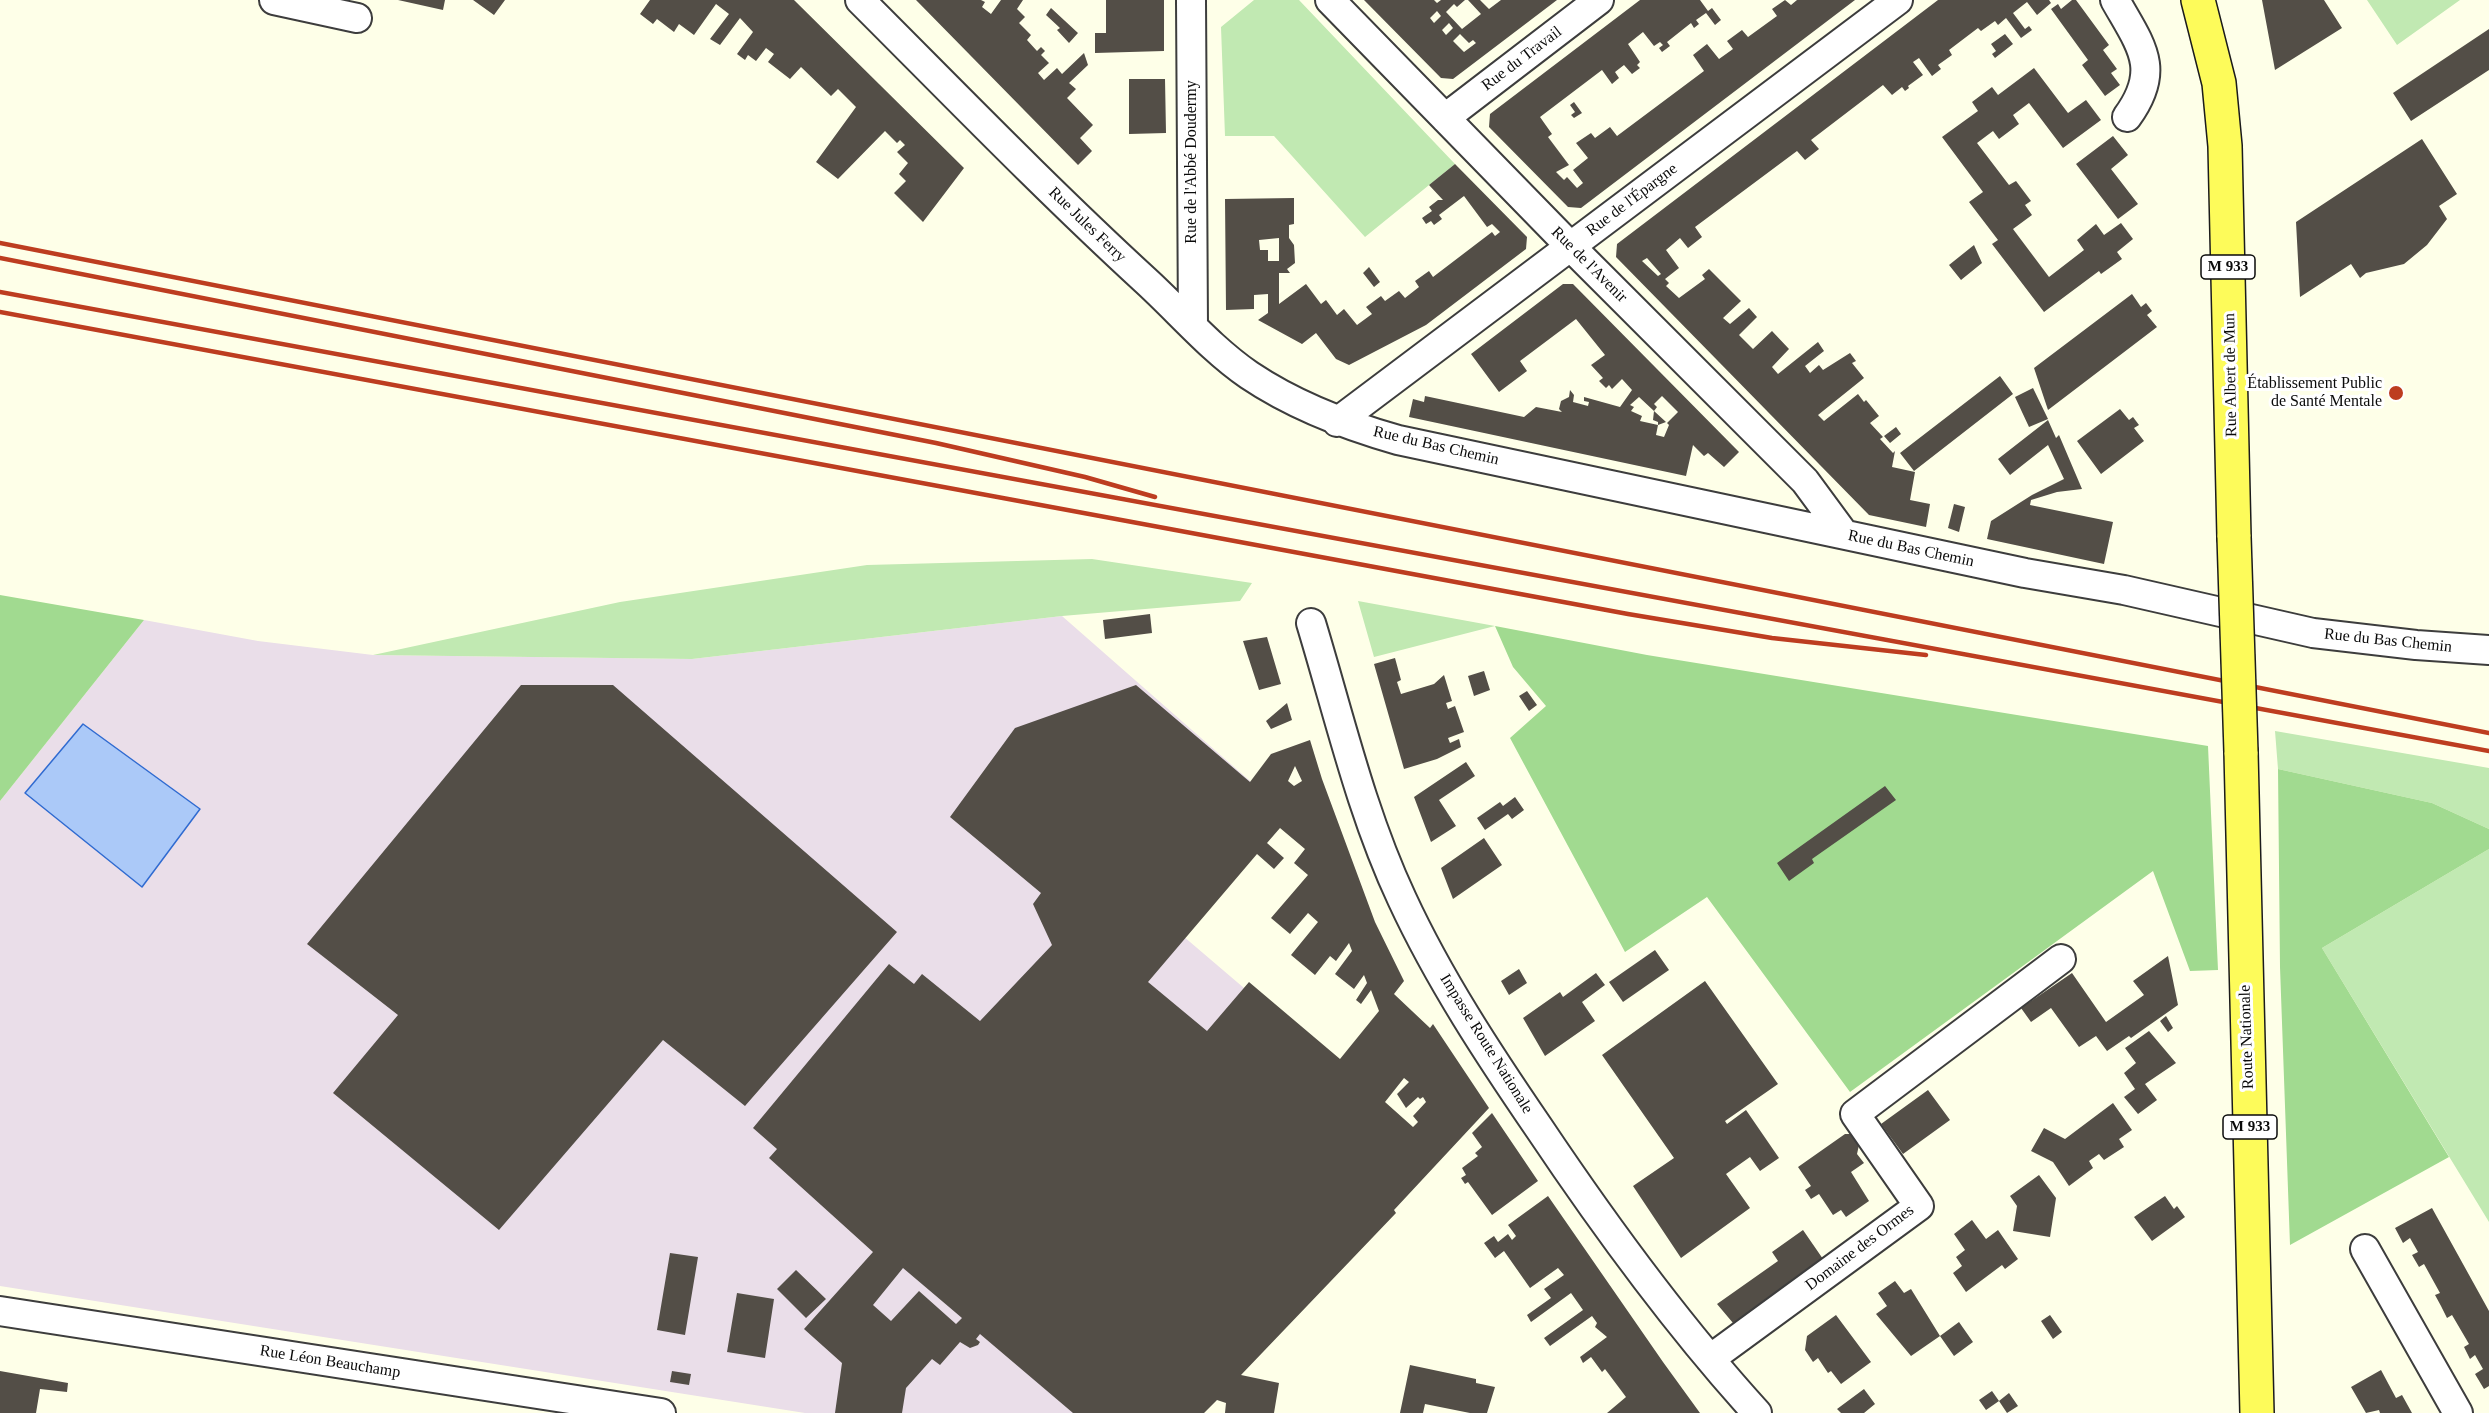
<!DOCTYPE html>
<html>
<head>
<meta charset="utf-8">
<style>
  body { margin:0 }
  canvas { display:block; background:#feffe8 }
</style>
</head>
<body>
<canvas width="2489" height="1413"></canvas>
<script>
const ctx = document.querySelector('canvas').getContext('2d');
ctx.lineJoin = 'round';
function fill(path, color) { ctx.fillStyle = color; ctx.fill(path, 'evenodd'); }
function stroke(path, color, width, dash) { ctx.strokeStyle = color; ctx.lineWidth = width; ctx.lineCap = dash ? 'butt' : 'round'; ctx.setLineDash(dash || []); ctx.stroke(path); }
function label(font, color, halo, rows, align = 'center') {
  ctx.font = font + ' Georgia,serif'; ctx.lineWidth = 6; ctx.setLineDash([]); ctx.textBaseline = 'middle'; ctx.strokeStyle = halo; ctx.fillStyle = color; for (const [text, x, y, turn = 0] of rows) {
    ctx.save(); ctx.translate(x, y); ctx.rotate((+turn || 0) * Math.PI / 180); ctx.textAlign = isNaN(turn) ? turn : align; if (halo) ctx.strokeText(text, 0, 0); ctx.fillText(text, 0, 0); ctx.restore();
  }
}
fill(new Path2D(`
  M 1062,616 L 1290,816 L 1183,936 L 1434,1150 L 1197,1413 L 805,1413 L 0,1286 L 0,801 L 144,620 L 258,641 L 373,655 L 692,659 Z`), '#eadee9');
fill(new Path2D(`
  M 1254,0 L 1299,0 L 1455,164 L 1365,237 L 1274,136 L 1225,136 L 1221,27 Z
  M 2367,0 L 2460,0 L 2397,45 Z
  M 1092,559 L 1252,583 L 1240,601 L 1062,616 L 692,659 L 373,655 L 620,602 L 867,565 Z
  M 1358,601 L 1495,626 L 1374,657 Z
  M 2275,731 L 2489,768 L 2489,829 L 2432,803 L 2278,769 Z
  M 2489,849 L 2489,1222 L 2322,948 Z`), '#c1e9b2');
fill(new Path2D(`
  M 0,595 L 144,620 L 0,801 Z
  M 1495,626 L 1647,655 L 2208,746 L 2218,970 L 2190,971 L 2153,871 L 1850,1092 L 1707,897 L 1625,952 L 1510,738 L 1546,706 L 1513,667 Z
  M 2278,769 L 2432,803 L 2489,829 L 2489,849 L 2322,948 L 2449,1157 L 2290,1245 L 2280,967 Z`), '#a1da90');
const water = new Path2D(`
  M 83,724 L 200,809 L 142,887 L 25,793 Z`);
fill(water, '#abc9f8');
stroke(water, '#306bd1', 1.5);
fill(new Path2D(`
  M 398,0 L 445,0 L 443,10 Z
  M 473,0 L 505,0 L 494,15 Z
  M 650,0 L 794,0 L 964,168 L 923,222 L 894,193 L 906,181 L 899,174 L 908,163 L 897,152 L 905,145 L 900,140 L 897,143 L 885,131 L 838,179 L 816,162 L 856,107 L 838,89 L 831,96 L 801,67 L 790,79 L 768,62 L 774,54 L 766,48 L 756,61 L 748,55 L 745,60 L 737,54 L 753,32 L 740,18 L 720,45 L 710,39 L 729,14 L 716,4 L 694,35 L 679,24 L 674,32 L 657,19 L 653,24 L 640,14 Z
  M 916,0 L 981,0 L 985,2 L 982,7 L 991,14 L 1001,0 L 1023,0 L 1017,9 L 1025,17 L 1019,23 L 1031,35 L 1027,40 L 1037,51 L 1041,47 L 1045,51 L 1041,55 L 1049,63 L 1038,73 L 1044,80 L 1057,68 L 1062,74 L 1084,53 L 1088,65 L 1069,83 L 1076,89 L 1067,98 L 1093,125 L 1080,138 L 1092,151 L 1078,165 Z
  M 1106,0 L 1164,0 L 1164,51 L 1095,53 L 1095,33 L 1106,33 Z
  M 1364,0 L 1434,0 L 1437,3 L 1441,0 L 1465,0 L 1457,7 L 1454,4 L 1446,12 L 1462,29 L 1481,14 L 1468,0 L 1480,0 L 1489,9 L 1501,0 L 1557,0 L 1453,79 L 1441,78 ZM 1437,11 L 1441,16 L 1434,23 L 1430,18 ZM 1449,23 L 1453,28 L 1446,35 L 1442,30 ZM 1460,34 L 1469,43 L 1473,40 L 1476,43 L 1464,52 L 1453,41 Z
  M 1640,0 L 1700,0 L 1708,11 L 1712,8 L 1721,20 L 1715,25 L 1706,13 L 1696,20 L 1699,24 L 1694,28 L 1691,23 L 1667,42 L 1670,46 L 1662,52 L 1659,48 L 1663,45 L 1660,42 L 1654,46 L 1643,32 L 1628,44 L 1640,62 L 1637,65 L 1640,68 L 1632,74 L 1624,65 L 1615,72 L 1619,78 L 1612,84 L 1602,70 L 1540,117 L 1552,134 L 1548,137 L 1569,165 L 1556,172 L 1564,180 L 1567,177 L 1577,188 L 1583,183 L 1573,170 L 1588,158 L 1576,143 L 1591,133 L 1595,138 L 1610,127 L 1617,136 L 1704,71 L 1693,55 L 1707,44 L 1719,59 L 1733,49 L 1727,41 L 1742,30 L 1748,37 L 1777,16 L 1772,9 L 1785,0 L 1791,5 L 1797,0 L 1855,0 L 1581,208 L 1568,207 L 1489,127 L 1490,114 Z
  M 1938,0 L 2049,0 L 2051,3 L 2037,15 L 2027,2 L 2013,13 L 2025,29 L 2029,26 L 2032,30 L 2021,38 L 2006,18 L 1998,25 L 1995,21 L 1981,31 L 1978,28 L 1949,50 L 1952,55 L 1938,65 L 1941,69 L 1932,76 L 1919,58 L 1913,62 L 1923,75 L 1908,86 L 1909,88 L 1905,91 L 1902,87 L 1892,95 L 1883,85 L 1811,140 L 1819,149 L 1805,160 L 1797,151 L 1695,227 L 1702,237 L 1688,248 L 1680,238 L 1666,250 L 1679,268 L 1665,279 L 1669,283 L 1666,286 L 1679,298 L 1705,279 L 1702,275 L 1709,269 L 1741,301 L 1723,318 L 1730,324 L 1749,308 L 1757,317 L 1739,335 L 1753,349 L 1772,331 L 1789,349 L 1772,367 L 1778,374 L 1818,342 L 1824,351 L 1805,366 L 1810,373 L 1819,365 L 1823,370 L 1850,353 L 1856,361 L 1852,363 L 1864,378 L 1818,415 L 1824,421 L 1858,394 L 1864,402 L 1866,400 L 1879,416 L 1870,423 L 1883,437 L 1880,439 L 1893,453 L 1895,451 L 1892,467 L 1915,472 L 1910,500 L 1930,504 L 1926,527 L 1869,515 L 1616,257 L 1617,244 ZM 1647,258 L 1661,274 L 1658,276 L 1642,261 Z
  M 2072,0 L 2076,0 L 2109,45 L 2103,50 L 2117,69 L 2111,73 L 2120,85 L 2105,96 L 2082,65 L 2088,60 L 2051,9 L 2058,4 L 2061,9 Z
  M 2262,0 L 2324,0 L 2342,28 L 2275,70 Z
  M 1051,8 L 1078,33 L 1069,43 L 1057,30 L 1060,28 L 1046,15 Z
  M 2489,29 L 2489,70 L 2411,121 L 2393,93 Z
  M 2005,34 L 2013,44 L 1995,58 L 1992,54 L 1996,51 L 1991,44 Z
  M 2034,68 L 2068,113 L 2086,100 L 2101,120 L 2063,148 L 2029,103 L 2013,115 L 2019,124 L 1999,139 L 1993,131 L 1977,143 L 2009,185 L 2016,181 L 2031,201 L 2025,205 L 2032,215 L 2013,229 L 2049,277 L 2084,250 L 2077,240 L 2096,224 L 2104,235 L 2121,223 L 2133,239 L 2117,252 L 2122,259 L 2101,274 L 2099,271 L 2044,312 L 1992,244 L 1998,240 L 1969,202 L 1983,192 L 1942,137 L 1978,111 L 1972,102 L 1992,87 L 1998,95 Z
  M 1129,79 L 1165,79 L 1166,133 L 1129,134 Z
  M 1574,102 L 1582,113 L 1574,118 L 1571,115 L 1575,112 L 1570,105 Z
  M 2113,136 L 2128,155 L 2111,169 L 2138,204 L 2118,219 L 2076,164 Z
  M 2422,139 L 2457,194 L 2439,206 L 2447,219 L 2427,245 L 2404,264 L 2366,273 L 2360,278 L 2351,264 L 2300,297 L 2296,222 Z
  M 1455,164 L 1527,237 L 1526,249 L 1426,325 L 1349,365 L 1336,359 L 1316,333 L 1302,344 L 1258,320 L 1268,313 L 1268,294 L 1254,295 L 1254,309 L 1226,310 L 1225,199 L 1294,198 L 1294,224 L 1289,225 L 1289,238 L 1294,245 L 1295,263 L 1287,269 L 1290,273 L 1279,273 L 1279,304 L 1306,284 L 1321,304 L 1326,300 L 1337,315 L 1344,309 L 1357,325 L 1372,314 L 1366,307 L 1381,296 L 1385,301 L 1399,291 L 1405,298 L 1419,287 L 1415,281 L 1429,271 L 1433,277 L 1492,232 L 1495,236 L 1500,232 L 1492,224 L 1487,227 L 1464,196 L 1439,215 L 1442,219 L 1434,225 L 1431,221 L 1426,224 L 1422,218 L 1432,211 L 1429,207 L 1438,200 L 1443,200 L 1429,185 ZM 1279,238 L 1279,261 L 1268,261 L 1268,250 L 1260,250 L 1259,240 Z
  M 1974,245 L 1982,263 L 1961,280 L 1949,265 Z
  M 1369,267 L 1380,282 L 1374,287 L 1363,273 Z
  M 1563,284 L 1573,284 L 1739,452 L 1724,467 L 1708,453 L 1704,456 L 1693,445 L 1686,476 L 1409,417 L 1413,399 L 1424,402 L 1425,396 L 1524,417 L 1536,407 L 1562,412 L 1559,409 L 1561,401 L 1569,397 L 1570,390 L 1574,395 L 1573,402 L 1588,406 L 1589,402 L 1584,401 L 1584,397 L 1620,407 L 1632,390 L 1622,379 L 1612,389 L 1609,385 L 1606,388 L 1599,381 L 1603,378 L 1591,365 L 1605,355 L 1576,319 L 1520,361 L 1527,371 L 1499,392 L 1471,354 ZM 1662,396 L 1678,412 L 1667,423 L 1669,425 L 1664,437 L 1656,435 L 1658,425 L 1666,422 L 1654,411 L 1653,420 L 1658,422 L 1658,425 L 1640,421 L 1642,416 L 1631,411 L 1634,407 L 1630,405 L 1639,397 L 1654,411 L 1657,407 L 1654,404 Z
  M 2132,294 L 2141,307 L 2146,303 L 2152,311 L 2147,315 L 2157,327 L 2048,410 L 2034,368 Z
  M 2000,376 L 2013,394 L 1914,471 L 1900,453 Z
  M 2033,388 L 2048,419 L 2029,427 L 2015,397 Z
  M 2120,409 L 2129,420 L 2133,417 L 2139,425 L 2134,428 L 2144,441 L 2101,474 L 2077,441 Z
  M 2048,420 L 2056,438 L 2059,435 L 2082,489 L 2057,492 L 2031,500 L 2030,505 L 2113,522 L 2104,564 L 1987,539 L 1991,521 L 2032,495 L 2064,479 L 2048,445 L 2010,475 L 1998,459 Z
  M 1896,427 L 1901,434 L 1890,443 L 1884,436 Z
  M 1954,504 L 1965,507 L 1959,532 L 1948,528 Z
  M 1150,614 L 1152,633 L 1105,639 L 1103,620 Z
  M 1267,637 L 1281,684 L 1259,690 L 1243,641 Z
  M 1395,658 L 1401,680 L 1397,682 L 1401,694 L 1434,684 L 1444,675 L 1452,701 L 1446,703 L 1448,709 L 1455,706 L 1464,732 L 1448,738 L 1450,743 L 1459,739 L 1461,747 L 1437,759 L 1404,769 L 1374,664 Z
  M 1484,671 L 1490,690 L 1474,696 L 1468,676 Z
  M 521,685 L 613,685 L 897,932 L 745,1106 L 663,1040 L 499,1230 L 333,1093 L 398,1015 L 307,944 Z
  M 1136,685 L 1250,782 L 1271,754 L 1310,740 L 1322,779 L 1375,922 L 1404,981 L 1394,994 L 1430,1028 L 1433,1024 L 1489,1108 L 1394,1210 L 1396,1213 L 1241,1375 L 1279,1383 L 1274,1413 L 1225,1413 L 1226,1403 L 1217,1400 L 1204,1413 L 1073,1413 L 980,1334 L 976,1339 L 980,1342 L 978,1345 L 970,1348 L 960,1342 L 940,1365 L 932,1359 L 906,1388 L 902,1413 L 835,1413 L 842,1363 L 804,1329 L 873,1252 L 769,1158 L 777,1149 L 753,1128 L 889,964 L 914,984 L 922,974 L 980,1021 L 1052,945 L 1033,904 L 1041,893 L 950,817 L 1015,728 ZM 1295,766 L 1302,781 L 1294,786 L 1288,781 ZM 1280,828 L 1305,849 L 1294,863 L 1308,875 L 1271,918 L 1290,934 L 1308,913 L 1318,922 L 1291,955 L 1315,975 L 1330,956 L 1336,961 L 1349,943 L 1352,951 L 1335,974 L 1354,989 L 1364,975 L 1367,983 L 1356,1000 L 1361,1004 L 1371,990 L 1379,1011 L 1340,1059 L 1249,982 L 1207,1031 L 1148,982 L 1257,854 L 1274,869 L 1284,858 L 1267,843 ZM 1404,1078 L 1409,1082 L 1397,1094 L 1406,1108 L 1418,1097 L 1420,1099 L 1423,1097 L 1426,1102 L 1413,1116 L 1418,1122 L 1413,1127 L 1385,1102 ZM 903,1268 L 962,1318 L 956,1324 L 919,1291 L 891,1321 L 873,1305 Z
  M 1527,691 L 1537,705 L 1529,711 L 1519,696 Z
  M 1287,703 L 1292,720 L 1271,729 L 1266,721 Z
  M 1466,762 L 1475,776 L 1439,800 L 1456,826 L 1431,842 L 1414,797 Z
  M 1885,786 L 1896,800 L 1812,859 L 1814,863 L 1789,881 L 1777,863 Z
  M 1515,797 L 1524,810 L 1512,819 L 1508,814 L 1485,830 L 1477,818 L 1500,802 L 1503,806 Z
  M 1484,838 L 1502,865 L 1453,899 L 1441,868 Z
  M 1655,950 L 1669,970 L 1623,1002 L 1609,982 Z
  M 2168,956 L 2178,1005 L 2131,1038 L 2129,1036 L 2107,1051 L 2096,1036 L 2079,1047 L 2051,1008 L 2031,1022 L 2021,1008 L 2072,973 L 2106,1022 L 2144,995 L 2133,981 Z
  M 1519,969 L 1527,983 L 1509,995 L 1501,981 Z
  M 1596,973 L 1605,985 L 1582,1002 L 1595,1021 L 1545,1056 L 1523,1018 L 1560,992 L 1563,997 Z
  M 1705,981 L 1778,1084 L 1725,1121 L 1727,1124 L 1746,1110 L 1779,1158 L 1760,1171 L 1750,1157 L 1726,1174 L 1750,1208 L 1681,1258 L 1633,1186 L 1674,1158 L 1602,1055 Z
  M 2166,1016 L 2173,1028 L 2168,1032 L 2160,1021 Z
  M 2149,1031 L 2176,1063 L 2145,1084 L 2157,1100 L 2138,1114 L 2124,1097 L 2135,1089 L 2124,1073 L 2136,1063 L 2125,1048 Z
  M 1928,1090 L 1950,1120 L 1903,1154 L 1881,1124 Z
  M 2113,1103 L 2132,1130 L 2119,1139 L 2124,1147 L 2104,1160 L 2099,1154 L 2089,1161 L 2093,1168 L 2069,1186 L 2053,1162 L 2031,1151 L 2044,1128 L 2065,1139 Z
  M 1492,1113 L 1538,1181 L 1492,1215 L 1468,1182 L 1465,1184 L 1461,1178 L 1466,1175 L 1462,1168 L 1478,1156 L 1475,1153 L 1482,1147 L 1472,1133 Z
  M 1845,1134 L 1852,1134 L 1859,1145 L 1857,1154 L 1864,1163 L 1851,1172 L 1869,1201 L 1846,1217 L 1841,1210 L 1833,1215 L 1819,1194 L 1811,1199 L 1805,1190 L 1811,1186 L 1798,1167 Z
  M 2039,1175 L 2056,1198 L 2050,1237 L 2013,1231 L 2017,1206 L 2010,1196 Z
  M 1548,1196 L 1663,1362 L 1700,1413 L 1607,1413 L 1626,1397 L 1605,1369 L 1602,1372 L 1591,1357 L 1583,1363 L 1580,1357 L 1607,1337 L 1595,1327 L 1597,1323 L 1592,1316 L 1550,1346 L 1544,1338 L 1583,1310 L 1571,1293 L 1531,1322 L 1527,1315 L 1551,1298 L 1544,1289 L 1564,1275 L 1558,1268 L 1530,1288 L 1504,1251 L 1495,1258 L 1484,1243 L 1494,1236 L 1498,1242 L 1508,1234 L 1512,1240 L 1516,1236 L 1508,1225 Z
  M 2165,1196 L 2174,1209 L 2177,1206 L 2185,1217 L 2152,1241 L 2134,1217 Z
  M 2432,1208 L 2489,1311 L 2489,1386 L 2484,1389 L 2475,1374 L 2483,1369 L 2475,1355 L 2470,1359 L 2464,1347 L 2469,1344 L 2452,1315 L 2447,1318 L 2441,1306 L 2435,1295 L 2440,1293 L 2424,1264 L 2419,1267 L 2412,1255 L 2418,1252 L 2410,1238 L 2403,1243 L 2395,1228 Z
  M 1972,1220 L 1986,1239 L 1998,1230 L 2018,1259 L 2005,1269 L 2002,1265 L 1966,1292 L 1953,1273 L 1962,1266 L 1956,1257 L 1965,1250 L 1954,1234 Z
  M 1803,1230 L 1823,1259 L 1733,1323 L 1717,1304 L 1778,1261 L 1772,1252 Z
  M 670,1253 L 698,1257 L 685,1335 L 657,1330 Z
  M 796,1270 L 826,1299 L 806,1318 L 777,1289 Z
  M 1895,1281 L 1904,1293 L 1911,1289 L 1940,1336 L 1911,1356 L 1876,1314 L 1887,1306 L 1878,1293 Z
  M 737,1293 L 774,1299 L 765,1358 L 727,1352 Z
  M 1836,1315 L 1871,1362 L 1841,1384 L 1831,1371 L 1828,1373 L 1818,1358 L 1813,1362 L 1805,1350 L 1807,1336 Z
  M 2050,1315 L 2062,1332 L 2053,1339 L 2041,1321 Z
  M 1959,1322 L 1973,1342 L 1954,1356 L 1940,1336 Z
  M 1410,1365 L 1476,1379 L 1476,1383 L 1495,1387 L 1487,1413 L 1470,1413 L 1425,1404 L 1423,1413 L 1400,1413 Z
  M 2381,1370 L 2396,1398 L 2402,1395 L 2412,1413 L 2380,1413 L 2379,1410 L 2366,1413 L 2351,1387 Z
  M 0,1371 L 68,1383 L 67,1392 L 40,1389 L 36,1413 L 0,1413 Z
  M 672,1371 L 691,1374 L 689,1385 L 670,1382 Z
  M 1864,1389 L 1875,1404 L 1864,1413 L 1841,1413 L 1837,1409 Z
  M 1992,1391 L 1999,1401 L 1986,1410 L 1979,1400 Z
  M 2009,1393 L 2018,1406 L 2007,1413 L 1999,1401 Z`), '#534e47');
const street = new Path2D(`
  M 274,0 L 357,18
  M 860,0 C 954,94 1047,190 1145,280 C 1179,311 1211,349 1249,375 C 1295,406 1345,425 1398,440 L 2025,573 L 2124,590 L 2313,633 L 2416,645 L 2489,650
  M 1191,0 L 1193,325
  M 1330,0 L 1570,246 L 1805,481 L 1844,534
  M 2115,0 C 2141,46 2162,69 2127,117
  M 1445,118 L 1599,0
  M 1337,422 L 1898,0
  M 1311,623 C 1339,715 1361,812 1402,899 C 1439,979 1489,1055 1539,1128 C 1606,1228 1676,1324 1757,1413
  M 2365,1249 L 2458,1413
  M 0,1311 L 661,1413
  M 1710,1359 L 1919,1206 L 1855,1114 L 2061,959`);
const primary = new Path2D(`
  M 2198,0 L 2219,83 L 2225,146 L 2234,537
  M 2241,752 L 2257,1413`);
stroke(street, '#3d3d3d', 32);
stroke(primary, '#1b1b1b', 36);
stroke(street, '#fff', 28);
stroke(primary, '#fdfb5a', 33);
stroke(new Path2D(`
  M 0,243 L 2489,733
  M 0,258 L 936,443 L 1085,477 L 1155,497
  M 0,292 L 2489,751
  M 0,312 L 1628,614 L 1772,638 L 1926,655`), '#bd3d20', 4.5);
const primaryBridge = new Path2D(`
  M 2234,537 L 2241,752`);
stroke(primaryBridge, '#1b1b1b', 36, []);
stroke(primaryBridge, '#fdfb5a', 33);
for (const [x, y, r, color] of [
  [2396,393,8,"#bd3d20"]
]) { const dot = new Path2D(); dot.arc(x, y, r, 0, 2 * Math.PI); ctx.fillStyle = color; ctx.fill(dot); stroke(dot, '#fff', 2); }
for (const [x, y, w] of [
  [2228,267,54],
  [2250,1127,54]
]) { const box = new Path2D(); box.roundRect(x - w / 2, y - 12, w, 24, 4.5); ctx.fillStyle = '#fff'; ctx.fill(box); stroke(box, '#0a0a0a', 1.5); }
label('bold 15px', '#0a0a0a', null, [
  ["M 933",2228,267],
  ["M 933",2250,1127]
]);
label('16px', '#0a0a0a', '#fff', [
  ["Rue du Travail",1522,59,-37],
  ["Rue de l'Abbé Doudermy",1192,162,-90],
  ["Rue de l'Épargne",1632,200,-37],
  ["Rue Jules Ferry",1087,225,44],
  ["Rue de l'Avenir",1589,265,45],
  ["Rue Albert de Mun",2231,375,-91],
  ["Rue du Bas Chemin",1436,446,13],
  ["Rue du Bas Chemin",1911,549,12],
  ["Rue du Bas Chemin",2388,641,6],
  ["Route Nationale",2247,1037,-92],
  ["Impasse Route Nationale",1486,1044,58],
  ["Domaine des Ormes",1860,1248,-37],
  ["Rue Léon Beauchamp",330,1362,9]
]);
label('16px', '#0a0a0a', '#fff', [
  ["Établissement Public",2382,384],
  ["de Santé Mentale",2382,402]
], 'right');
</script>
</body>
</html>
